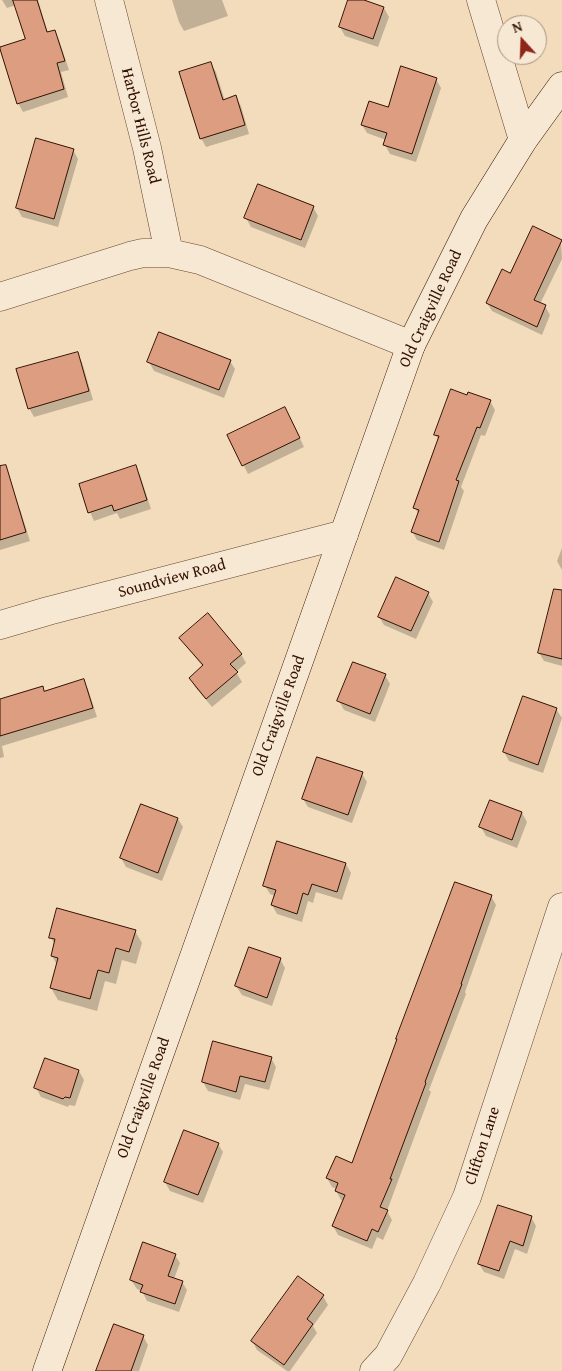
<!DOCTYPE html>
<html>
<head>
<meta charset="utf-8">
<style>
  body { margin:0 }
  #map { position:relative; width:562px; height:1371px; overflow:hidden; background:#f3dcbc; font-family:"Gentium Book Plus",serif }
  canvas { display:block }
  .north { position:absolute; left:497px; top:15px; width:50px; height:50px; box-sizing:border-box; background:#f7e8d3; border:1px solid #a9927f; border-radius:50%; rotate:340deg; font-size:14px; font-weight:700; line-height:20px; text-align:center; color:#331202 }
  .north::after { content:''; display:block; margin:auto; width:18px; height:22px; background:#8f2418; clip-path:polygon(50% 0,100% 100%,50% 72%,0 100%) }
</style>
</head>
<body>
<div id="map">
<canvas width="562" height="1371"></canvas>
<div class="north">N</div>
</div>
<script>
const ctx = document.querySelector('canvas').getContext('2d');
ctx.lineJoin = 'round';
function fill(path, color) { ctx.fillStyle = color; ctx.fill(path, 'evenodd'); }
function stroke(path, color, width, dash) { ctx.strokeStyle = color; ctx.lineWidth = width; ctx.lineCap = dash ? 'butt' : 'round'; ctx.setLineDash(dash || []); ctx.stroke(path); }
function label(font, color, halo, rows, align = 'center') {
  ctx.font = font + ' "Gentium Book Plus",serif'; ctx.lineWidth = 4; ctx.setLineDash([]); ctx.textBaseline = 'middle'; ctx.strokeStyle = halo; ctx.fillStyle = color; for (const [text, x, y, turn = 0] of rows) {
    ctx.save(); ctx.translate(x, y); ctx.rotate((+turn || 0) * Math.PI / 180); ctx.textAlign = isNaN(turn) ? turn : align; if (halo) ctx.strokeText(text, 0, 0); ctx.fillText(text, 0, 0); ctx.restore();
  }
}
fill(new Path2D(`
  M 2,0 L 38,0 L 48,33 L 54,31 L 59,40 L 69,70 L 61,72 L 68,97 L 23,112 L 18,103 L 27,40 L 16,5 L 7,8 Z
  M 172,0 L 222,0 L 228,16 L 184,31 L 179,22 Z
  M 349,0 L 360,0 L 384,8 L 389,17 L 378,47 L 345,36 L 340,27 Z
  M 211,64 L 216,72 L 225,101 L 236,97 L 241,106 L 249,134 L 206,147 L 201,138 Z
  M 436,79 L 441,88 L 416,162 L 390,154 L 385,145 L 386,140 L 367,133 L 362,125 Z
  M 73,150 L 78,159 L 58,227 L 22,217 L 17,208 Z
  M 313,207 L 318,216 L 305,248 L 251,227 L 246,218 Z
  M 561,241 L 562,259 L 540,304 L 545,306 L 550,315 L 542,335 L 492,311 L 487,303 L 511,275 Z
  M 77,353 L 82,362 L 93,400 L 34,417 L 29,408 Z
  M 230,361 L 235,369 L 224,398 L 154,371 L 149,362 Z
  M 468,396 L 490,401 L 495,410 L 485,436 L 481,435 L 461,487 L 464,491 L 444,550 L 417,540 L 412,531 L 419,515 L 415,508 L 439,441 L 435,434 Z
  M 290,417 L 304,447 L 248,474 L 229,436 Z
  M 135,467 L 140,475 L 151,509 L 120,519 L 117,513 L 94,521 L 90,512 Z
  M 15,500 L 20,509 L 30,541 L 0,550 L 0,505 Z
  M 562,548 L 562,570 L 557,561 Z
  M 428,593 L 433,602 L 416,639 L 384,625 L 379,617 Z
  M 562,615 L 562,666 L 544,661 L 539,653 Z
  M 181,638 L 241,654 L 246,663 L 236,672 L 242,682 L 212,707 L 195,687 L 190,678 L 203,667 L 186,646 Z
  M 385,675 L 390,684 L 375,722 L 344,710 L 339,701 Z
  M 83,680 L 88,689 L 97,717 L 2,746 L 4,757 L 0,758 L 0,701 L 42,687 L 45,692 Z
  M 556,709 L 562,718 L 543,773 L 509,761 L 504,752 Z
  M 362,774 L 367,782 L 352,823 L 308,807 L 303,799 Z
  M 491,801 L 522,813 L 527,822 L 517,848 L 486,836 L 481,827 Z
  M 178,819 L 183,827 L 162,881 L 126,867 L 121,858 Z
  M 346,864 L 351,873 L 342,900 L 316,892 L 313,903 L 308,901 L 302,922 L 277,914 L 272,905 L 275,896 L 270,894 L 265,886 Z
  M 491,896 L 496,905 L 465,992 L 466,994 L 429,1090 L 431,1092 L 387,1211 L 392,1220 L 383,1240 L 377,1237 L 372,1249 L 338,1235 L 333,1226 L 344,1201 L 341,1200 L 336,1191 L 337,1189 L 332,1187 L 327,1178 L 353,1164 Z
  M 135,931 L 142,943 L 136,964 L 122,960 L 116,984 L 105,981 L 97,1011 L 58,1000 L 51,988 L 57,965 L 52,956 L 55,945 L 51,938 Z
  M 280,959 L 285,968 L 272,1006 L 242,995 L 236,986 Z
  M 271,1058 L 276,1067 L 269,1090 L 245,1084 L 240,1100 L 208,1091 L 203,1082 Z
  M 46,1060 L 79,1071 L 84,1080 L 75,1106 L 69,1105 L 68,1107 L 41,1097 L 36,1088 Z
  M 218,1144 L 223,1152 L 203,1203 L 170,1191 L 165,1182 Z
  M 531,1217 L 536,1226 L 527,1254 L 515,1249 L 504,1279 L 484,1272 L 479,1264 Z
  M 175,1255 L 180,1263 L 174,1279 L 182,1282 L 187,1290 L 179,1312 L 147,1301 L 142,1291 L 137,1289 L 131,1280 Z
  M 299,1278 L 323,1296 L 328,1305 L 313,1326 L 317,1333 L 290,1371 L 287,1371 L 257,1350 L 252,1341 Z
  M 143,1336 L 148,1345 L 139,1371 L 97,1371 Z`), '#0003');
const building = new Path2D(`
  M 13,0 L 37,0 L 47,32 L 55,30 L 65,61 L 57,63 L 64,89 L 17,104 L 0,49 L 0,47 L 25,39 Z
  M 348,0 L 364,0 L 384,7 L 373,39 L 339,27 Z
  M 211,62 L 223,100 L 236,95 L 245,125 L 200,139 L 179,72 Z
  M 401,66 L 437,78 L 412,154 L 383,145 L 387,133 L 361,125 L 369,101 L 388,107 Z
  M 36,138 L 74,149 L 54,219 L 16,208 Z
  M 258,184 L 314,206 L 301,240 L 244,218 Z
  M 533,226 L 562,240 L 534,300 L 546,305 L 537,327 L 486,303 L 502,269 L 510,273 Z
  M 159,332 L 231,360 L 219,390 L 147,362 Z
  M 78,352 L 89,391 L 28,409 L 16,369 Z
  M 451,389 L 467,395 L 468,392 L 491,400 L 480,428 L 477,427 L 456,480 L 459,481 L 439,542 L 411,532 L 419,510 L 413,508 L 439,436 L 434,435 Z
  M 285,407 L 300,438 L 242,466 L 227,435 Z
  M 6,465 L 26,532 L 0,540 L 0,466 Z
  M 136,465 L 147,500 L 114,511 L 112,505 L 88,513 L 79,484 Z
  M 396,577 L 429,592 L 411,631 L 378,617 Z
  M 554,589 L 562,590 L 562,659 L 538,653 Z
  M 208,613 L 242,654 L 230,664 L 238,672 L 206,699 L 189,678 L 203,665 L 179,638 Z
  M 353,662 L 386,674 L 370,714 L 337,701 Z
  M 84,679 L 93,708 L 0,736 L 0,699 L 43,686 L 44,691 Z
  M 523,696 L 557,708 L 538,765 L 503,752 Z
  M 317,757 L 363,772 L 348,815 L 302,799 Z
  M 490,800 L 522,812 L 512,840 L 479,827 Z
  M 141,804 L 178,818 L 158,873 L 120,858 Z
  M 277,841 L 346,863 L 337,892 L 312,884 L 308,895 L 303,893 L 297,914 L 271,905 L 276,890 L 263,886 Z
  M 455,882 L 492,895 L 461,984 L 462,984 L 425,1082 L 426,1083 L 390,1179 L 392,1179 L 380,1207 L 388,1210 L 378,1232 L 372,1229 L 367,1241 L 332,1226 L 345,1195 L 335,1191 L 338,1183 L 326,1178 L 336,1156 L 352,1163 L 397,1039 L 396,1039 Z
  M 57,908 L 136,930 L 129,952 L 116,948 L 109,973 L 98,970 L 90,999 L 50,988 L 58,958 L 51,956 L 55,939 L 49,938 Z
  M 249,947 L 281,958 L 267,998 L 235,986 Z
  M 213,1041 L 272,1057 L 265,1082 L 240,1076 L 236,1092 L 202,1082 Z
  M 45,1058 L 79,1070 L 70,1098 L 65,1097 L 63,1099 L 34,1088 Z
  M 184,1130 L 219,1143 L 198,1195 L 164,1182 Z
  M 498,1205 L 532,1216 L 523,1246 L 510,1241 L 499,1271 L 478,1264 Z
  M 143,1242 L 176,1254 L 168,1276 L 183,1281 L 175,1304 L 140,1292 L 143,1285 L 130,1280 Z
  M 298,1276 L 324,1295 L 307,1319 L 313,1324 L 284,1365 L 251,1341 Z
  M 114,1324 L 144,1335 L 131,1371 L 96,1371 Z`);
fill(building, '#dd9d80');
stroke(building, '#331202', 1);
const street = new Path2D(`
  M 109,0 L 147,148 L 169,253 L 200,260 L 411,345
  M 481,0 L 523,140
  M 0,297 L 130,256 L 143,253 L 169,253
  M 0,625 L 48,611 L 344,534
  M 374,1371 L 388,1356 L 427,1283 L 467,1197 L 562,907`);
const secondary = new Path2D(`
  M 47,1371 L 411,345 L 474,219 L 523,140 L 562,86`);
stroke(street, '#634430', 29);
stroke(secondary, '#331202', 29);
stroke(street, '#f7e8d3', 28);
stroke(secondary, '#f7e8d3', 28);
label('16px', '#331202', '#f7e8d3', [
  ["Harbor Hills Road",140,126,76],
  ["Old Craigville Road",431,309,-65],
  ["Soundview Road",172,579,-15],
  ["Old Craigville Road",279,716,-70],
  ["Old Craigville Road",144,1098,-70],
  ["Clifton Lane",483,1146,-72]
]);
</script>
</body>
</html>
